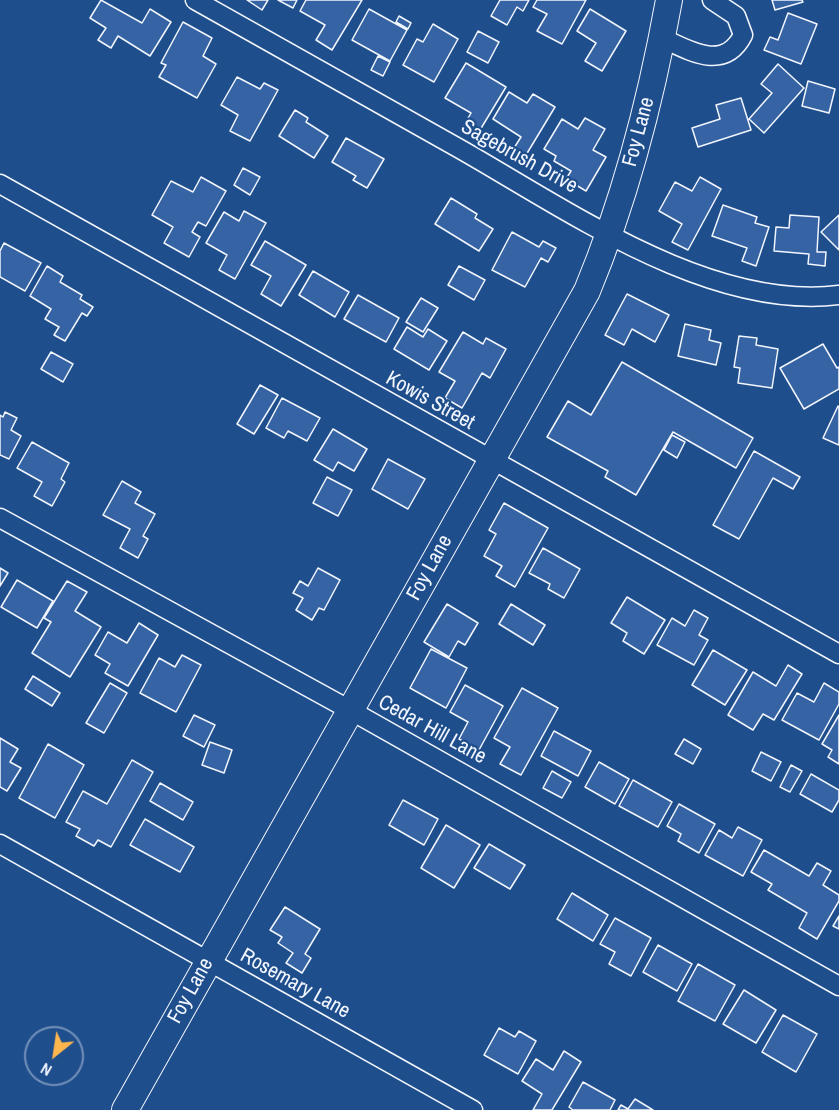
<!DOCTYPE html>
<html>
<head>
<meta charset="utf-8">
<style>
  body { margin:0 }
  #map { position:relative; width:839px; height:1110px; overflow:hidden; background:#1f4e8c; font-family:"Archivo Narrow",sans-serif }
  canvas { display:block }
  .north { position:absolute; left:24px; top:1026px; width:60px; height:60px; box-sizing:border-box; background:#1f4e8c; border:2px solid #7391ba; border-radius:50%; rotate:210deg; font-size:16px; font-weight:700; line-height:24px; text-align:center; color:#f2f6ff }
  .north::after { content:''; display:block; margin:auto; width:21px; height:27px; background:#ffb74d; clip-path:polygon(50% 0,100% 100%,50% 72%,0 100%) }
</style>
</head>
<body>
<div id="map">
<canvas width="839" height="1110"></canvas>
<div class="north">N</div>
</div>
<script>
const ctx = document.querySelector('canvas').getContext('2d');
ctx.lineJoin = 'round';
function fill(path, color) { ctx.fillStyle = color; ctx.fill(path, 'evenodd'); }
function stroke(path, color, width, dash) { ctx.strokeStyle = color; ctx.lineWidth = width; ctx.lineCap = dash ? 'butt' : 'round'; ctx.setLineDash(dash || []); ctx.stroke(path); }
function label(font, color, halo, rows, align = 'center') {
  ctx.font = font + ' "Archivo Narrow",sans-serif'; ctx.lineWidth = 4.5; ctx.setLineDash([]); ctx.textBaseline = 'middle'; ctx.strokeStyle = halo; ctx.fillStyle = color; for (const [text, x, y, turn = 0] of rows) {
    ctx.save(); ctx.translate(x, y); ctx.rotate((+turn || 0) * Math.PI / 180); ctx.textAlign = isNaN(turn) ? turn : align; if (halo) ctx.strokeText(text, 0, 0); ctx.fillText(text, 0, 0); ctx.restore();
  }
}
const building = new Path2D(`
  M 101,0 L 142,23 L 150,9 L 171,22 L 150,56 L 118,36 L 111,48 L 98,40 L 106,28 L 90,18 Z
  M 247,0 L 268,0 L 262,10 Z
  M 278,0 L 297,0 L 293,8 Z
  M 306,0 L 362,0 L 332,50 L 316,40 L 325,25 L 300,11 Z
  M 500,0 L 529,0 L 523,11 L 517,7 L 507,25 L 491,16 Z
  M 537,0 L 586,0 L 562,44 L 537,31 L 547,14 L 533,7 Z
  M 772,0 L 802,0 L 803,2 L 775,10 Z
  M 369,9 L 407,30 L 390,61 L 352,40 Z
  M 590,9 L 626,31 L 602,71 L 585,61 L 596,43 L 577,31 Z
  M 788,13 L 817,24 L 801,64 L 764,50 L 770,37 L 778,40 Z
  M 399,16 L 411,23 L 408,29 L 396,22 Z
  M 183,22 L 212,38 L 203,56 L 216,64 L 197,98 L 159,77 L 166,65 L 161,63 Z
  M 433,24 L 458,39 L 434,82 L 403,65 L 417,39 L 423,42 Z
  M 478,31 L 499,42 L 488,63 L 467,52 Z
  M 378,56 L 390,62 L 383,76 L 371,70 Z
  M 466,63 L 506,87 L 477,135 L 463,127 L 471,113 L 445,98 Z
  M 778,64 L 804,88 L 764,133 L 749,119 L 772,93 L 761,84 Z
  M 237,77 L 260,89 L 264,83 L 278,90 L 250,141 L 230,131 L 238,115 L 221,105 Z
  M 808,81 L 835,89 L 829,113 L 802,106 Z
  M 509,92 L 527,103 L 533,94 L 555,107 L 526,155 L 514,148 L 521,137 L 493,119 Z
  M 741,98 L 751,130 L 698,147 L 692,128 L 720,119 L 716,105 Z
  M 295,110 L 308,118 L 306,122 L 328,136 L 314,158 L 279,136 Z
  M 585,118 L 605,129 L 593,150 L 606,157 L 586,191 L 566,179 L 571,171 L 554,161 L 556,156 L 544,149 L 562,119 L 578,129 Z
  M 346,138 L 384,159 L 367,188 L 353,180 L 356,176 L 332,162 Z
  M 243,168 L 260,177 L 250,195 L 234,185 Z
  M 201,177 L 226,191 L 206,226 L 198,222 L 192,232 L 200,237 L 189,257 L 164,243 L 173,227 L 152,215 L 171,181 L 193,192 Z
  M 700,177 L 721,189 L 688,250 L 672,242 L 682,224 L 659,211 L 675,182 L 692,191 Z
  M 451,198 L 477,214 L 475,218 L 493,229 L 479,251 L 435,224 Z
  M 723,205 L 757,217 L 755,223 L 769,227 L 756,266 L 742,261 L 747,248 L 712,236 Z
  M 244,211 L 266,223 L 235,279 L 219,270 L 227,255 L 206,243 L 224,212 L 239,221 Z
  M 790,215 L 819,217 L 817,252 L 826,252 L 825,266 L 808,264 L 809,254 L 774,251 L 776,227 L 789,228 Z
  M 839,215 L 839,250 L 821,232 Z
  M 512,232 L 539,247 L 543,241 L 556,248 L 548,262 L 541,258 L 525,287 L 492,270 Z
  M 265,241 L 306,265 L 281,306 L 261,294 L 271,276 L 251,265 Z
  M 4,243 L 41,263 L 25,291 L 0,277 L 0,251 Z
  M 47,266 L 63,276 L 60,282 L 82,295 L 80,299 L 93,307 L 87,316 L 82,313 L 65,341 L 54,335 L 59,327 L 45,319 L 51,309 L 30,296 Z
  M 459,266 L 485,280 L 474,300 L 448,285 Z
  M 313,271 L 349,292 L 335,317 L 299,295 Z
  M 627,294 L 669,315 L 655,342 L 632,329 L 624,345 L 605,335 Z
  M 358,295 L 399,318 L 386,342 L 344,319 Z
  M 421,298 L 438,308 L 423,332 L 406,322 Z
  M 685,324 L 711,330 L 709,340 L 721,343 L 716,365 L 678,356 Z
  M 407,327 L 423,337 L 428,329 L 447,341 L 429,370 L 394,349 Z
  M 463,332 L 483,344 L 486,338 L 506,349 L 490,378 L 482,373 L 462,408 L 445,398 L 455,381 L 439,372 Z
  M 739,336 L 757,338 L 756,345 L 778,349 L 772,388 L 738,383 L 740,368 L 734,367 Z
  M 823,344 L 837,368 L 839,367 L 839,389 L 804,409 L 780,368 Z
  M 51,352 L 73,364 L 63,382 L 41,369 Z
  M 622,362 L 753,438 L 736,468 L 673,432 L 636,495 L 605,477 L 608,471 L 547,437 L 568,401 L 591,415 Z
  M 260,385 L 278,395 L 254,434 L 237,424 Z
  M 282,398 L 320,418 L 307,441 L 288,431 L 284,438 L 266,428 Z
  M 838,406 L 839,407 L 839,445 L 823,438 Z
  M 5,412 L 17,418 L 11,430 L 21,436 L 9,459 L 0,455 L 0,415 L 3,417 Z
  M 333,429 L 367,449 L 354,471 L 338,462 L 333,471 L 314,460 Z
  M 672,435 L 685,442 L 677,458 L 664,450 Z
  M 32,442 L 69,463 L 61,479 L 65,482 L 52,506 L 34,496 L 42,482 L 17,468 Z
  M 754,451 L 800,477 L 793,489 L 773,478 L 739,539 L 713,525 Z
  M 388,459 L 425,479 L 408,509 L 372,489 Z
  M 327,477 L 352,490 L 338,516 L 313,503 Z
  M 122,481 L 141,492 L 135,503 L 155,514 L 143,536 L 148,539 L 138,558 L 120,548 L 130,529 L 103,515 Z
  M 504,503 L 548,528 L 515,587 L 496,576 L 502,566 L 484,556 L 496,534 L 489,530 Z
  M 543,548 L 580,569 L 564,598 L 548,589 L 550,584 L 529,573 Z
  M 0,568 L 8,573 L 0,586 Z
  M 318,568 L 340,580 L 324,610 L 319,608 L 312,620 L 296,610 L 303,598 L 293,593 L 300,581 L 308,586 Z
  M 17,580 L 53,601 L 37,628 L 1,607 Z
  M 67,581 L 87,592 L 75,611 L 101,627 L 70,677 L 32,653 L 51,622 L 44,618 Z
  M 627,597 L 665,620 L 644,654 L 623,641 L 627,633 L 611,623 Z
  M 447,604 L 478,623 L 465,645 L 458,641 L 449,657 L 424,642 Z
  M 511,604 L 545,625 L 533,645 L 499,624 Z
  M 694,610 L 708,618 L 699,635 L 708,640 L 694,665 L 657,645 L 672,618 L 685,626 Z
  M 139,623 L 158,635 L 128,686 L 105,673 L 110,664 L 95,655 L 108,632 L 127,643 Z
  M 431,649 L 467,668 L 446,708 L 410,688 Z
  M 713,650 L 747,670 L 725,705 L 692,685 Z
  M 182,655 L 201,665 L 176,712 L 140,693 L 159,658 L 175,667 Z
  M 788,665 L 802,674 L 774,720 L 763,714 L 753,730 L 728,715 L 753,672 L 776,686 Z
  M 33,676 L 60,693 L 52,706 L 25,689 Z
  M 110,683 L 127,693 L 104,733 L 86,723 Z
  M 824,683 L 839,692 L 839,704 L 819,740 L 782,720 L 797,693 L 814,702 Z
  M 465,685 L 503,706 L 479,750 L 459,739 L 468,722 L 450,712 Z
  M 522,688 L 558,708 L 521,775 L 500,764 L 510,747 L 494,738 Z
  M 194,715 L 215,725 L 204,747 L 183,736 Z
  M 839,715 L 839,764 L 828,757 L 832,750 L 822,744 Z
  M 554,731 L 591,751 L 578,776 L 541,756 Z
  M 0,738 L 18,749 L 10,762 L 21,768 L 7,791 L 0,787 Z
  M 684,739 L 701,749 L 693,764 L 675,754 Z
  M 210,742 L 232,750 L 224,773 L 202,765 Z
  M 48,744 L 84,765 L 55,818 L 19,798 Z
  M 761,752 L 781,762 L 771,781 L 752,771 Z
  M 132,760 L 153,772 L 111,847 L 98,840 L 94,846 L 76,836 L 80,829 L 66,822 L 83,791 L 107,804 Z
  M 599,762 L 629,779 L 615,804 L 585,787 Z
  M 791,765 L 802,771 L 790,792 L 780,787 Z
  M 552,771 L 571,782 L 562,798 L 543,788 Z
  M 811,774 L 839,790 L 839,800 L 832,812 L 800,794 Z
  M 633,780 L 672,802 L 658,827 L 619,806 Z
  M 160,783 L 193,802 L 183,820 L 150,801 Z
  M 403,800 L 438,819 L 424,845 L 389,825 Z
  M 679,804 L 715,824 L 699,853 L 678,841 L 681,834 L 667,826 Z
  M 145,819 L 194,847 L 180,872 L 130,845 Z
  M 446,825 L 480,845 L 454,888 L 421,868 Z
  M 738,827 L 762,840 L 743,876 L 705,855 L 719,830 L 732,838 Z
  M 489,844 L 525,865 L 510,889 L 474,868 Z
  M 764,850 L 809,876 L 817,863 L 831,871 L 823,885 L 839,895 L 839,901 L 817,939 L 799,928 L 807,913 L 768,890 L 772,884 L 751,872 Z
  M 572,893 L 608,915 L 593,941 L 557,919 Z
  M 285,907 L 320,929 L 305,954 L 311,958 L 302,973 L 286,963 L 293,953 L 278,943 L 282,937 L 270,930 Z
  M 839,916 L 839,929 L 833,926 Z
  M 615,918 L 651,938 L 631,976 L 609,964 L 615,952 L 600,944 Z
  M 658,945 L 692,964 L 677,991 L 643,972 Z
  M 698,964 L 735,985 L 715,1021 L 678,1001 Z
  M 744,990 L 776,1010 L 756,1043 L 723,1024 Z
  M 783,1015 L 817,1034 L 796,1072 L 762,1052 Z
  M 499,1028 L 515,1037 L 519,1031 L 536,1041 L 518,1074 L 484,1055 Z
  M 564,1051 L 581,1062 L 552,1110 L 533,1110 L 542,1094 L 522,1081 L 536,1059 L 553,1070 Z
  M 583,1082 L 615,1100 L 610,1110 L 573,1110 L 569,1107 Z
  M 635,1099 L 653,1110 L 618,1110 L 621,1105 L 628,1109 Z`);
fill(building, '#3563a3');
stroke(building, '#f2f6ff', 1.5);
const street = new Path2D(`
  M 195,0 C 284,50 372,100 460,149 C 569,211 710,311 839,295
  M 662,38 C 690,51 724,72 743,35 L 736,16 L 712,0
  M 0,184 L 839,654
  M 0,518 L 350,710 L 839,986
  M 0,844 L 473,1110`);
const secondary = new Path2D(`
  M 125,1110 L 587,291 C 626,197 651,100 669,0`);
stroke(street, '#f2f6ff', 21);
stroke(secondary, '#f2f6ff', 28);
stroke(street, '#1f4e8c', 18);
stroke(secondary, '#1f4e8c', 26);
label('21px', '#f2f6ff', '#1f4e8c', [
  ["Foy Lane",639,132,-75],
  ["Sagebrush Drive",519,157,29],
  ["Kowis Street",430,401,29],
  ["Foy Lane",430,568,-61],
  ["Cedar Hill Lane",432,730,29],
  ["Rosemary Lane",295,984,29],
  ["Foy Lane",191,991,-61]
]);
</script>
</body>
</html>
